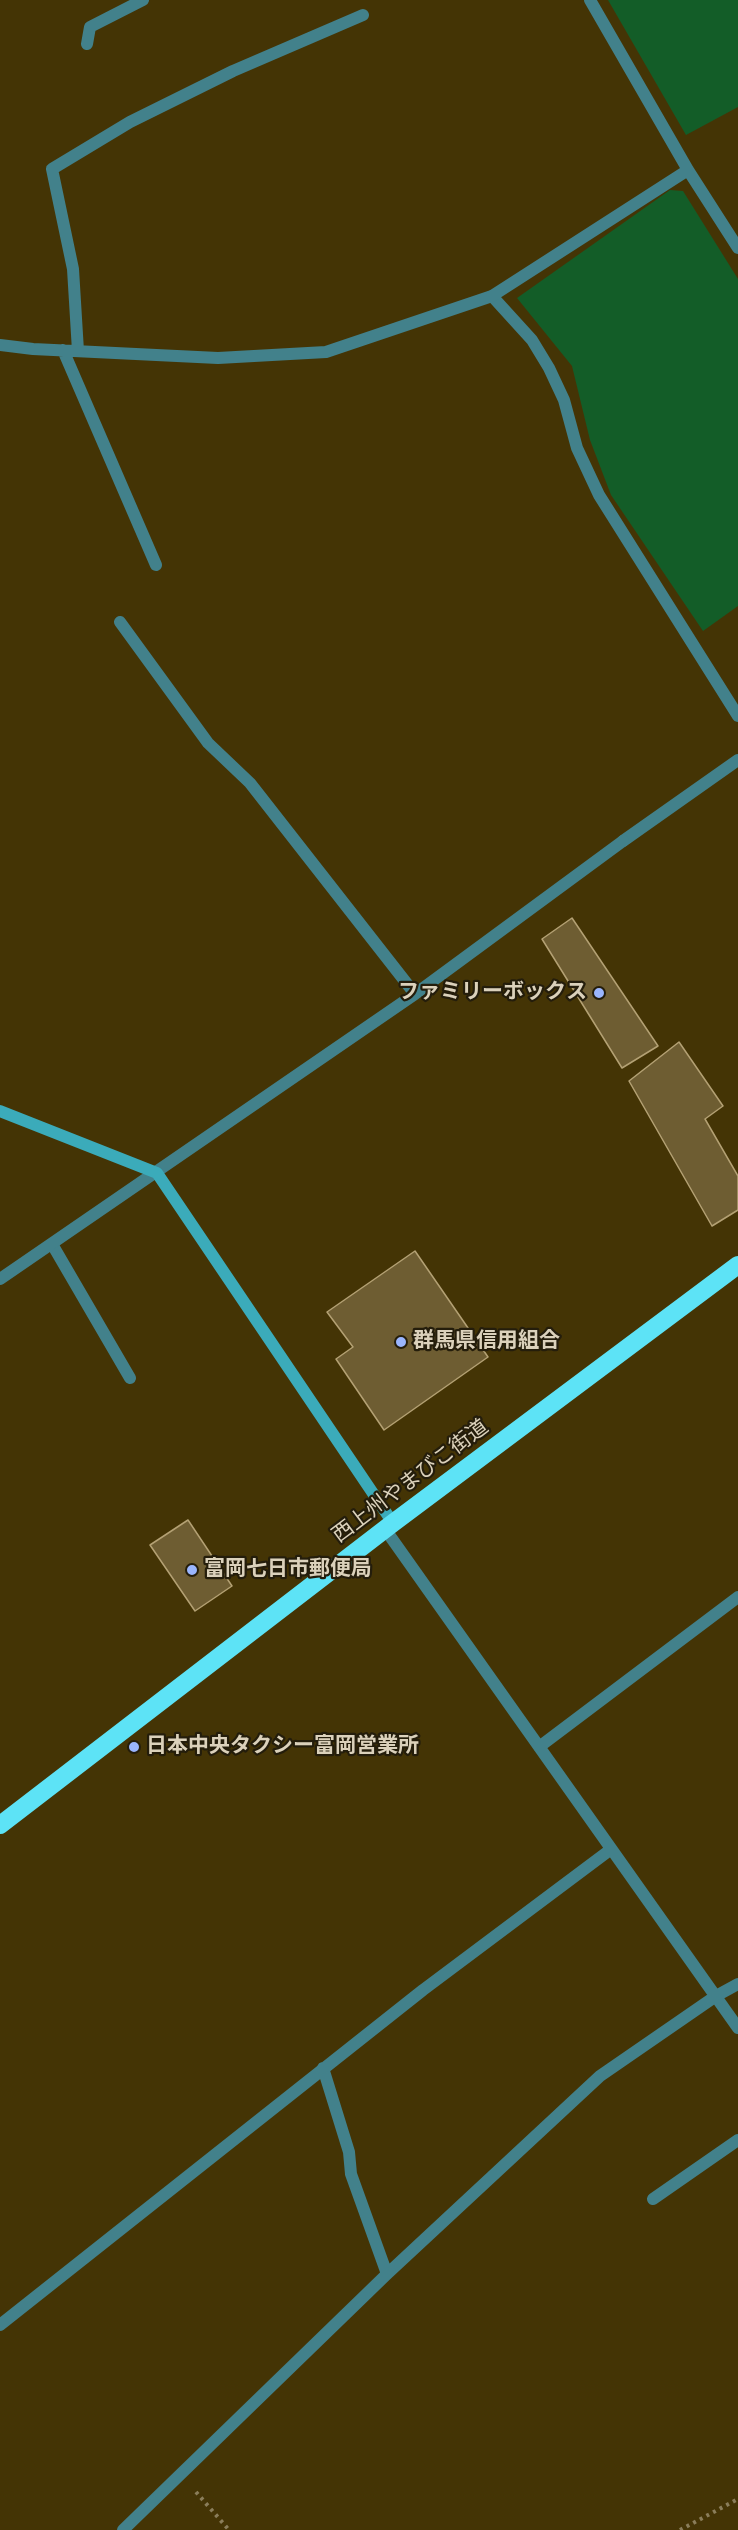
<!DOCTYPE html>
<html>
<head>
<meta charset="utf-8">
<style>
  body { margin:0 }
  canvas { display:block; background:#443405 }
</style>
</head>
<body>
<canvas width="738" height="2530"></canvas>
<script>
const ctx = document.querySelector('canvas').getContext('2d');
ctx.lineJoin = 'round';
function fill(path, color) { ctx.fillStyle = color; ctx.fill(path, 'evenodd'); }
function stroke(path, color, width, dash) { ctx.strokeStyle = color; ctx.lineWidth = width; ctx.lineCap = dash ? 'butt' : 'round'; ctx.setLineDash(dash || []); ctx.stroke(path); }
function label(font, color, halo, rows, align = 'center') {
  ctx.font = font + ' "Roboto Condensed","Noto Sans JP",sans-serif'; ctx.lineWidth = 4.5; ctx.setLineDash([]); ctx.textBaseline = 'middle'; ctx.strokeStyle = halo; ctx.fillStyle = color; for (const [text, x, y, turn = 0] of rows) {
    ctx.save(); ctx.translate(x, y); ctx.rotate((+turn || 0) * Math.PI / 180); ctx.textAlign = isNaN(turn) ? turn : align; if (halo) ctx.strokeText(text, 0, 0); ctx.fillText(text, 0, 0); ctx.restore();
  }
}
fill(new Path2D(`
  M 608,0 L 738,0 L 738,107 L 686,135 Z
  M 670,190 L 683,191 L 738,279 L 738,606 L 703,631 L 611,495 L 590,440 L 572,366 L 517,298 Z`), '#135d28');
const building = new Path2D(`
  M 572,918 L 658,1046 L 622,1068 L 542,939 Z
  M 679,1042 L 723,1106 L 705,1119 L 738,1176 L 738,1210 L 712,1226 L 629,1081 Z
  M 415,1251 L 488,1357 L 384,1430 L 336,1359 L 353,1347 L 327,1312 Z
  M 188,1520 L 232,1586 L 195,1611 L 150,1545 Z`);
fill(building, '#6e5d32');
stroke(building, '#b4a174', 1.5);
stroke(new Path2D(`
  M 196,2492 L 229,2530
  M 680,2530 L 738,2499`), '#8a7d5a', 4, [3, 4.5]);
stroke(new Path2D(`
  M 492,296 L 532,340 L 549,368 L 564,400 L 577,448 L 599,495 L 738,716
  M 623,841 L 738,760
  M 52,1244 L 130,1378
  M 653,2199 L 738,2140`), '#42818b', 12);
stroke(new Path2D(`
  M 590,0 L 688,170 L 738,248
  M 87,44 L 90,27 L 143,0
  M 0,345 L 33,349 L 218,358 L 326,352 L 492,296 L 688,170
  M 63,350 L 156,565
  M 78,351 L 73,269 L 52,169 L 130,122 L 233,71 L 363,15
  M 120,622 L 208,743 L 250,783 L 415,994
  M 0,1279 L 415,994 L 623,841
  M 385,1529 L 738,2028
  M 539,1747 L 738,1597
  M 323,2068 L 349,2152 L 351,2174 L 387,2274
  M 0,2325 L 423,1990 L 610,1850
  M 123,2530 L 387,2274 L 600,2076 L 716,1996 L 738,1984`), '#42818b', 12);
stroke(new Path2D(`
  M 0,1111 L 157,1173 L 393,1523`), '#3babba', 12);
stroke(new Path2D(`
  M 0,1825 L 393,1523 L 738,1265`), '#5de3f6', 18);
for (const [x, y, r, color] of [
  [599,993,6,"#9ab5fd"],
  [401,1342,6,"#9ab5fd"],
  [192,1570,6,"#9ab5fd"],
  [134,1747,6,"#9ab5fd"]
]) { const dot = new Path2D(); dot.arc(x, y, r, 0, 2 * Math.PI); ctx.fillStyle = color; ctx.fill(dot); stroke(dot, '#241d0b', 2); }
label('bold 21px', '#dbd1bb', '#241d0b', [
  ["ファミリーボックス",587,993,"right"],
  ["群馬県信用組合",413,1342],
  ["富岡七日市郵便局",204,1570],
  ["日本中央タクシー富岡営業所",146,1747]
], 'left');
label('21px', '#dbd1bb', '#241d0b', [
  ["西上州やまびこ街道",411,1482,-37]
]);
</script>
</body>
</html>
